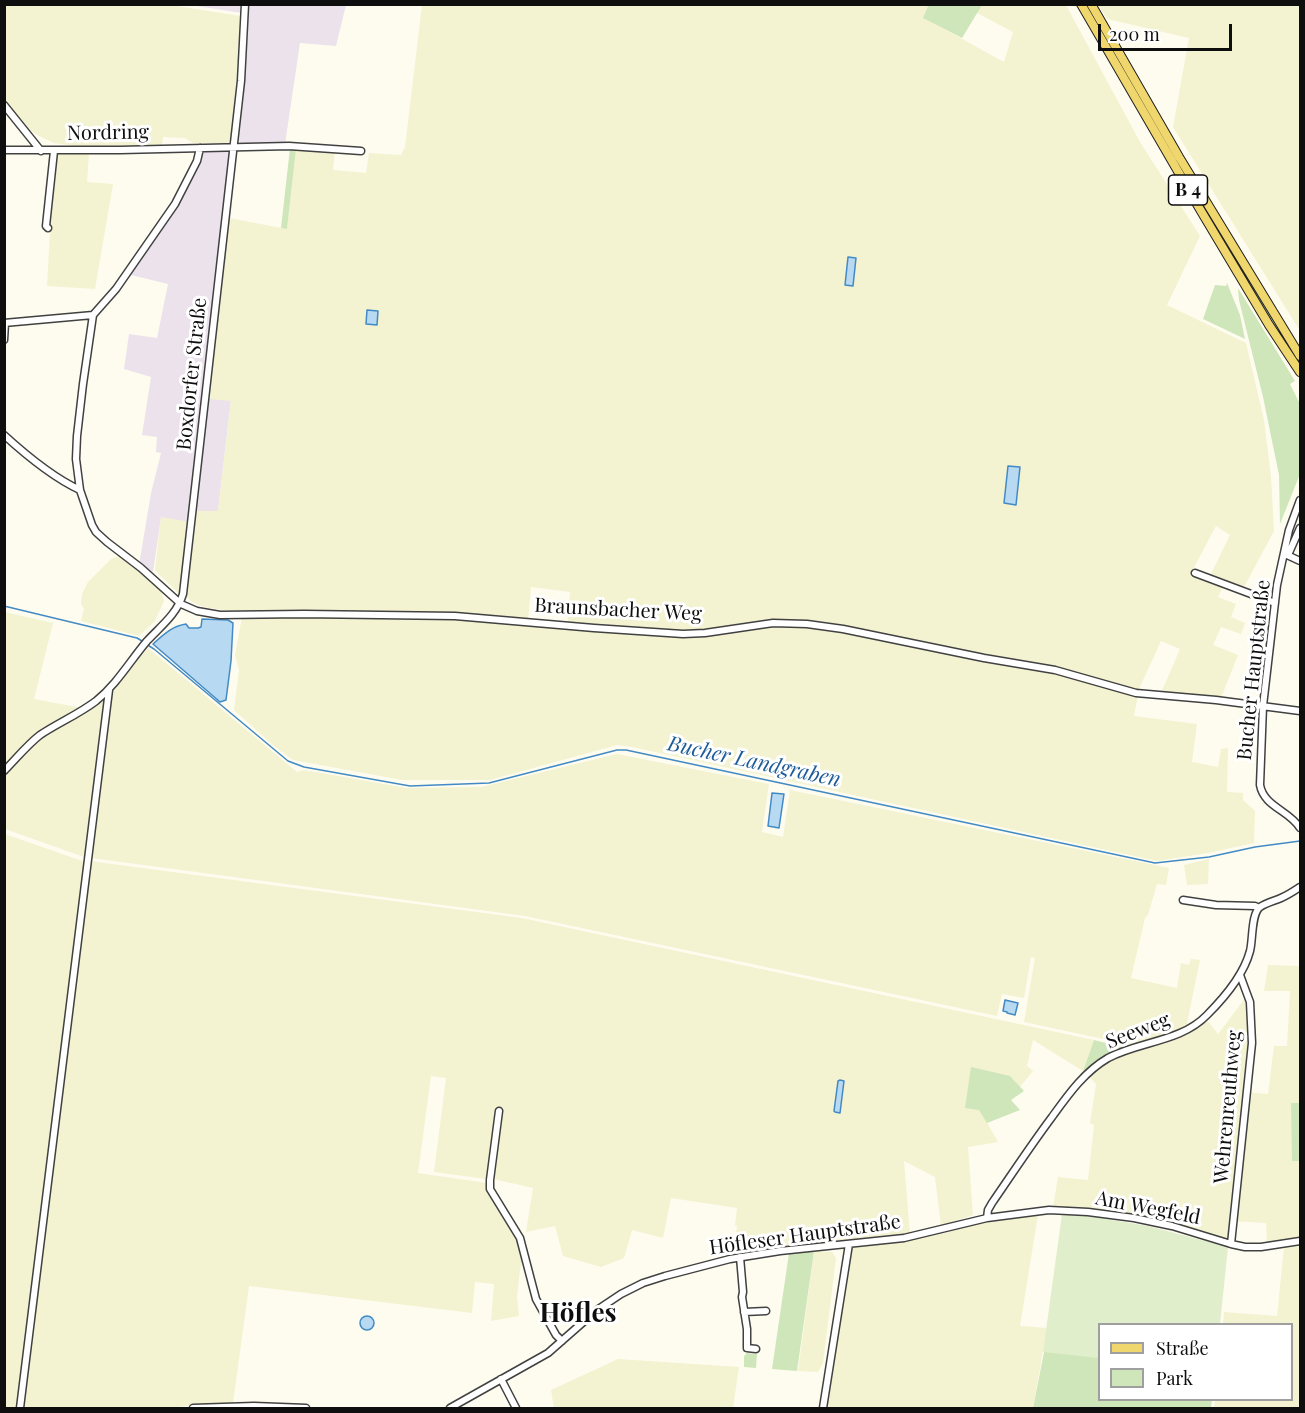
<!DOCTYPE html>
<html>
<head>
<meta charset="utf-8">
<style>
  body { margin:0 }
  #map { position:relative; width:1305px; height:1413px; overflow:hidden; background:#fefcef; font-family:"Playfair Display",serif }
  canvas { display:block }
  .frame { position:absolute; inset:0; border:6px solid #0e0e0e; pointer-events:none }
  .legend { position:absolute; left:1098px; top:1323px; width:195px; height:78px; box-sizing:border-box; background:#fff; border:2px solid #9f9f9f; margin:0; padding:8px 10px; list-style:none; font-size:18px; color:#0e0e0e }
  .legend li { display:flex; align-items:center; gap:12px; height:30px }
  .legend b { width:30px; border:2px solid #9f9f9f }
  .scale { position:absolute; left:1098px; top:24px; width:134px; height:27px; box-sizing:border-box; border:3px solid #0e0e0e; border-top:0; padding-left:8px; font-size:18px; line-height:21px; white-space:nowrap; color:#0e0e0e; -webkit-text-stroke:4px #fff; paint-order:stroke }
</style>
</head>
<body>
<div id="map">
<canvas width="1305" height="1413"></canvas>
<div class="frame"></div>
<ul class="legend">
<li><b style="height:8px;background:#f0d76d"></b>Straße</li>
<li><b style="height:16px;background:#cfe6bb"></b>Park</li>
</ul>
<div class="scale">200 m</div>
</div>
<script>
const ctx = document.querySelector('canvas').getContext('2d');
ctx.lineJoin = 'round';
function fill(path, color) { ctx.fillStyle = color; ctx.fill(path, 'evenodd'); }
function stroke(path, color, width, dash) { ctx.strokeStyle = color; ctx.lineWidth = width; ctx.lineCap = dash ? 'butt' : 'round'; ctx.setLineDash(dash || []); ctx.stroke(path); }
function label(font, color, halo, rows, align = 'center') {
  ctx.font = font + ' "Playfair Display",serif'; ctx.lineWidth = 6; ctx.setLineDash([]); ctx.textBaseline = 'middle'; ctx.strokeStyle = halo; ctx.fillStyle = color; for (const [text, x, y, turn = 0] of rows) {
    ctx.save(); ctx.translate(x, y); ctx.rotate((+turn || 0) * Math.PI / 180); ctx.textAlign = isNaN(turn) ? turn : align; if (halo) ctx.strokeText(text, 0, 0); ctx.fillText(text, 0, 0); ctx.restore();
  }
}
fill(new Path2D(`
  M 190,5 L 346,5 L 336,46 L 300,43 L 285,144 L 241,144 L 238,139 L 244,91 L 246,17 L 242,13 Z
  M 204,150 L 232,150 L 205,398 L 231,400 L 218,511 L 195,511 L 190,522 L 161,518 L 153,572 L 139,565 L 151,493 L 161,453 L 156,452 L 157,437 L 142,435 L 151,377 L 124,369 L 129,334 L 157,338 L 168,284 L 131,275 Z`), '#ebe2ec');
fill(new Path2D(`
  M 5,5 L 171,5 L 240,16 L 237,77 L 231,139 L 228,143 L 193,143 L 185,138 L 163,137 L 162,145 L 81,147 L 54,143 L 39,136 L 22,125 L 5,102 Z
  M 422,5 L 929,5 L 924,18 L 1004,62 L 1013,32 L 977,13 L 982,5 L 1066,5 L 1140,142 L 1200,236 L 1167,305 L 1246,343 L 1264,420 L 1271,477 L 1274,531 L 1243,589 L 1210,576 L 1230,535 L 1216,526 L 1191,573 L 1224,585 L 1218,597 L 1236,604 L 1231,617 L 1245,623 L 1241,634 L 1221,627 L 1213,645 L 1238,655 L 1221,698 L 1161,693 L 1180,649 L 1161,641 L 1139,689 L 1134,716 L 1197,724 L 1192,762 L 1218,767 L 1221,749 L 1228,748 L 1227,792 L 1243,793 L 1243,800 L 1255,811 L 1254,843 L 1208,853 L 1157,861 L 632,747 L 617,745 L 490,780 L 402,780 L 293,760 L 274,746 L 234,710 L 239,670 L 235,655 L 242,617 L 297,616 L 438,618 L 485,620 L 567,628 L 570,592 L 531,587 L 528,620 L 390,613 L 231,611 L 203,607 L 192,602 L 187,597 L 195,511 L 218,511 L 231,401 L 209,399 L 229,218 L 287,229 L 296,149 L 335,151 L 333,170 L 366,173 L 369,153 L 401,155 L 405,147 Z
  M 1098,5 L 1300,5 L 1300,331 L 1173,127 L 1189,38 L 1107,19 Z
  M 89,153 L 87,182 L 113,184 L 95,289 L 47,286 L 50,231 L 58,154 Z
  M 161,517 L 190,522 L 181,592 L 178,593 L 155,570 Z
  M 120,556 L 152,581 L 161,591 L 164,601 L 155,621 L 139,636 L 81,621 L 84,609 L 81,604 L 82,594 L 88,582 L 111,559 Z
  M 5,612 L 53,623 L 34,699 L 82,708 L 42,728 L 5,766 Z
  M 148,648 L 297,772 L 304,770 L 407,788 L 481,787 L 617,754 L 769,784 L 762,832 L 783,837 L 790,790 L 1169,868 L 1166,885 L 1157,884 L 1148,915 L 1145,918 L 1131,978 L 1177,988 L 1181,963 L 1189,965 L 1191,959 L 1200,960 L 1186,1028 L 1131,1045 L 1024,1022 L 1035,958 L 1031,957 L 1024,998 L 1002,994 L 997,1016 L 525,916 L 84,857 L 5,829 L 5,775 L 20,758 L 41,738 L 84,713 L 114,688 Z
  M 5,834 L 85,862 L 17,1408 L 5,1408 Z
  M 1209,859 L 1208,884 L 1187,885 L 1184,865 Z
  M 89,861 L 522,918 L 1094,1040 L 1083,1071 L 1033,1040 L 1027,1066 L 1033,1071 L 1020,1087 L 1010,1076 L 980,1110 L 998,1142 L 968,1147 L 973,1215 L 941,1226 L 935,1177 L 904,1161 L 910,1234 L 790,1246 L 733,1256 L 737,1226 L 735,1225 L 737,1208 L 671,1198 L 663,1238 L 632,1230 L 624,1258 L 601,1267 L 563,1256 L 555,1226 L 526,1232 L 533,1188 L 493,1179 L 502,1108 L 498,1108 L 490,1175 L 486,1179 L 434,1172 L 446,1078 L 431,1076 L 418,1173 L 487,1183 L 519,1240 L 524,1256 L 520,1269 L 517,1297 L 519,1316 L 491,1321 L 494,1284 L 475,1282 L 472,1313 L 249,1286 L 233,1403 L 193,1405 L 171,1408 L 22,1408 Z
  M 1268,965 L 1300,966 L 1300,1103 L 1292,1103 L 1292,1161 L 1300,1161 L 1300,1237 L 1267,1243 L 1266,1223 L 1232,1221 L 1230,1237 L 1224,1238 L 1178,1225 L 1101,1211 L 1063,1207 L 1053,1207 L 1058,1177 L 1088,1180 L 1094,1125 L 1090,1123 L 1096,1084 L 1088,1075 L 1115,1058 L 1188,1033 L 1206,1019 L 1218,1034 L 1246,997 L 1249,1032 L 1245,1092 L 1268,1094 L 1274,1046 L 1287,1046 L 1290,991 L 1264,991 Z
  M 1038,1215 L 1020,1326 L 1047,1328 L 1033,1408 L 827,1408 L 851,1247 L 895,1243 L 945,1233 L 977,1224 Z
  M 1300,1246 L 1300,1408 L 1214,1408 L 1215,1400 L 1292,1400 L 1292,1324 L 1223,1324 L 1224,1312 L 1277,1316 L 1284,1248 Z
  M 814,1251 L 832,1252 L 836,1258 L 823,1363 L 818,1372 L 798,1371 Z
  M 618,1359 L 739,1367 L 733,1408 L 554,1408 L 551,1390 Z`), '#f3f2d1');
fill(new Path2D(`
  M 929,4 L 982,4 L 982,5 L 962,38 L 923,18 Z
  M 1083,5 L 1088,5 L 1284,336 L 1300,360 L 1300,365 L 1271,323 Z
  M 290,148 L 296,149 L 287,229 L 281,228 Z
  M 1227,283 L 1240,315 L 1245,339 L 1203,319 L 1215,285 L 1226,286 Z
  M 1238,288 L 1295,381 L 1290,384 L 1300,404 L 1300,474 L 1280,524 L 1279,475 L 1263,397 L 1239,300 Z
  M 1094,1040 L 1123,1047 L 1083,1071 Z
  M 971,1067 L 1010,1076 L 1024,1091 L 1011,1100 L 1020,1110 L 987,1123 L 979,1110 L 965,1108 Z
  M 1291,1103 L 1300,1103 L 1300,1161 L 1292,1161 Z
  M 814,1251 L 797,1371 L 772,1369 L 789,1253 Z
  M 1046,1342 L 1099,1353 L 1100,1400 L 1212,1400 L 1211,1408 L 1033,1408 Z
  M 747,1353 L 757,1354 L 756,1368 L 744,1367 L 744,1356 Z`), '#cfe6bb');
fill(new Path2D(`
  M 1062,1214 L 1089,1216 L 1148,1226 L 1228,1247 L 1220,1324 L 1100,1324 L 1099,1358 L 1043,1352 Z`), '#e0eecc');
const water = new Path2D(`
  M 848,257 L 856,258 L 853,286 L 845,285 Z
  M 367,310 L 378,311 L 377,325 L 366,324 Z
  M 1008,466 L 1020,467 L 1016,505 L 1004,503 Z
  M 202,619 L 228,620 L 233,623 L 231,661 L 226,700 L 220,702 L 153,644 C 163,635 172,626 186,624 L 189,628 L 198,628 L 201,627 Z
  M 772,793 L 784,794 L 779,828 L 768,826 Z
  M 1005,1000 L 1018,1003 L 1015,1015 L 1007,1013 L 1007,1012 L 1003,1011 Z
  M 840,1080 L 844,1081 L 840,1113 L 835,1112 L 834,1111 L 838,1081 Z
  M360 1323a7 7 0 1 1 14 0a7 7 0 1 1-14 0Z`);
fill(water, '#b7d9f2');
stroke(water, '#428ac5', 1.5);
stroke(new Path2D(`
  M 4,606 L 137,638 L 142,641
  M 146,644 L 154,649 L 288,761 L 304,767 L 410,786 L 489,783 L 617,750 L 626,750 L 1155,863 L 1209,857 L 1255,847 L 1300,841`), '#428ac5', 1.5);
const minor = new Path2D(`
  M 4,105 L 41,151
  M 200,148 L 197,161 L 175,204 L 116,289 L 93,315 L 83,384 L 77,436 L 76,459 L 80,490 L 92,525 L 96,532 L 107,542 L 141,568 L 181,604 L 197,611 L 220,615 L 304,614 L 455,616 L 594,628 L 683,634 L 705,633 L 773,623 L 807,624 L 843,629 L 984,658 L 1055,670 L 1136,693 L 1216,700 L 1300,711
  M 4,150 L 120,150 L 289,146 L 361,151
  M 48,228 L 46,226 L 54,151
  M 4,323 L 93,315
  M 4,340 L 5,323
  M 4,435 C 27,456 52,477 80,490
  M 1300,500 L 1289,530 L 1277,585 L 1263,706 L 1260,785 C 1264,807 1289,810 1300,828
  M 1287,555 L 1300,561
  M 1288,555 L 1300,528
  M 1195,573 L 1275,603
  M 4,771 C 16,759 27,745 40,735 C 58,723 79,714 96,701 C 117,684 130,661 147,641 C 161,626 177,614 183,594 L 241,81 L 245,4
  M 1183,900 L 1216,905 L 1255,906 L 1259,908
  M 499,1111 L 490,1180 L 490,1189 L 520,1238 L 536,1299 L 556,1335 L 562,1341
  M 987,1218 L 988,1210 L 992,1203 C 1012,1174 1031,1145 1052,1117 C 1068,1095 1084,1072 1108,1058 C 1140,1041 1181,1042 1207,1015 C 1224,998 1244,974 1250,951 C 1253,940 1251,914 1260,907 C 1266,903 1274,901 1281,898 C 1288,895 1294,891 1300,887
  M 1231,1244 L 1252,1043 L 1250,1002 L 1240,975
  M 740,1257 L 743,1292 L 742,1297 L 747,1329 L 747,1348 L 756,1349
  M 744,1312 L 766,1311
  M 501,1379 L 516,1408
  M 20,1408 L 109,690
  M 193,1408 L 254,1406 L 306,1408
  M 450,1408 L 548,1353 L 597,1310 L 621,1294 L 643,1283 L 665,1276 L 730,1259 L 780,1251 L 904,1238 L 987,1218 L 1049,1210 L 1088,1212 L 1134,1218 L 1172,1226 L 1231,1244 L 1245,1247 L 1261,1247 L 1300,1241
  M 823,1408 L 849,1244`);
const major = new Path2D(`
  M 1081,4 L 1201,211 L 1269,325 L 1300,372
  M 1091,4 L 1179,157 L 1300,356`);
stroke(minor, '#414141', 9);
stroke(major, '#1f1f1f', 10);
stroke(minor, '#fff', 6);
stroke(major, '#f0d76d', 8);
for (const [x, y, w] of [
  [1188,190,39]
]) { const box = new Path2D(); box.roundRect(x - w / 2, y - 15, w, 30, 4.5); ctx.fillStyle = '#fff'; ctx.fill(box); stroke(box, '#0e0e0e', 1.5); }
label('bold 18px', '#0e0e0e', null, [
  ["B 4",1188,190]
]);
label('20px', '#0e0e0e', '#fff', [
  ["Nordring",108,133,-1],
  ["Boxdorfer Straße",192,374,-84],
  ["Braunsbacher Weg",618,610,3],
  ["Bucher Hauptstraße",1254,670,-84],
  ["Seeweg",1138,1031,-21],
  ["Wehrenreuthweg",1228,1107,-85],
  ["Am Wegfeld",1148,1208,11],
  ["Höfleser Hauptstraße",805,1235,-8]
]);
label('italic 21px', '#1e5c98', '#fff', [
  ["Bucher Landgraben",754,762,12]
]);
label('bold 26px', '#0e0e0e', '#fff', [
  ["Höfles",578,1314]
]);
</script>
</body>
</html>
